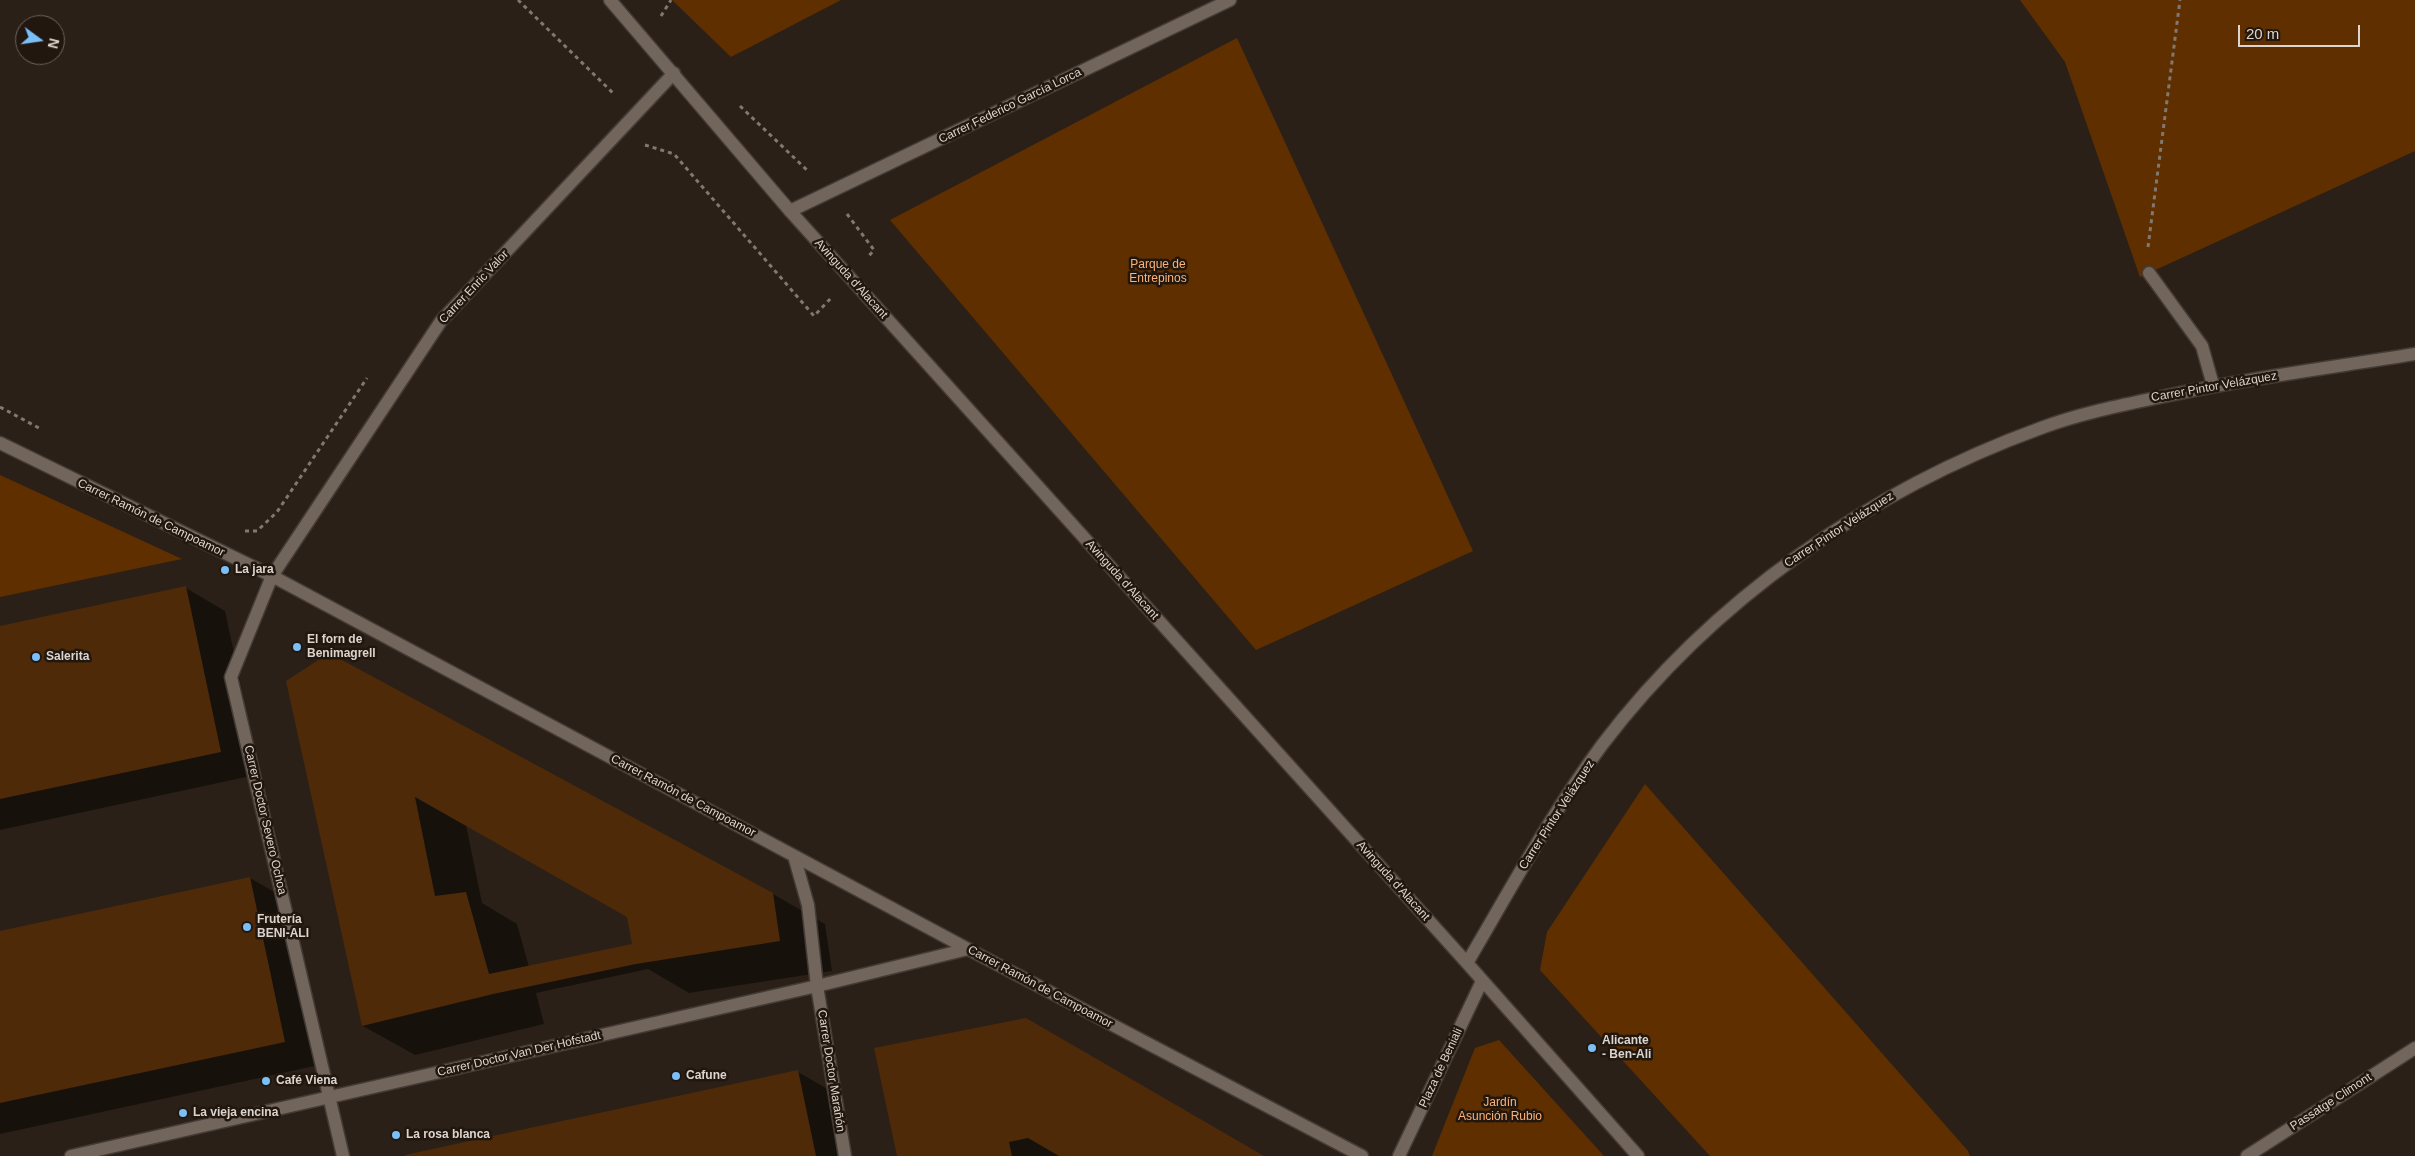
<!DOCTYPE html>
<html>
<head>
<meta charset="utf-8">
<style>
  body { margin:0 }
  #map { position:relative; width:2415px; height:1156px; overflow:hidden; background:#2b2018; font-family:Arial,sans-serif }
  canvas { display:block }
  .north { position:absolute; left:15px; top:15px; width:50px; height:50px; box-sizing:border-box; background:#21170f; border:1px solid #6c635c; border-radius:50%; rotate:104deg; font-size:14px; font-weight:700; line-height:20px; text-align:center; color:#dcd5cf }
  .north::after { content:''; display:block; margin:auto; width:18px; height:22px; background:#7abff8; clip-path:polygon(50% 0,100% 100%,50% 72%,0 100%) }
  .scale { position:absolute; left:2238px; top:25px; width:122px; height:22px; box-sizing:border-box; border:2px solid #dcd5cf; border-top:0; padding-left:6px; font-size:15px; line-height:18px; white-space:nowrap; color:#dcd5cf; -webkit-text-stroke:4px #21170f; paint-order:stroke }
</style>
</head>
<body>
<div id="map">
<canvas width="2415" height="1156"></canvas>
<div class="north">N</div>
<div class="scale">20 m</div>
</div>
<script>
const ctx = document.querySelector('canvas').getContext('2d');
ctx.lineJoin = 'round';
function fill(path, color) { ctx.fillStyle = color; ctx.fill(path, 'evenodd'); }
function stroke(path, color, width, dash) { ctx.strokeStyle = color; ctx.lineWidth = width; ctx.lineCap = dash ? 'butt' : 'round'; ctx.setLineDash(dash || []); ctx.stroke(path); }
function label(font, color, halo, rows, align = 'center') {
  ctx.font = font + ' Arial,sans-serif'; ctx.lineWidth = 5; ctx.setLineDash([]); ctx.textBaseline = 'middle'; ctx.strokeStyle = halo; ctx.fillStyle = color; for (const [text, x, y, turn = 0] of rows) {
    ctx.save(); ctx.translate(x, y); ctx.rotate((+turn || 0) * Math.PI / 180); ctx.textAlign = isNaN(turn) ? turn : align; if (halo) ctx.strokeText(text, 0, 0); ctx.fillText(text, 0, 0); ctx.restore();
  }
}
fill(new Path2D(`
  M 672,0 L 841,0 L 731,57 Z
  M 2020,0 L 2415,0 L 2415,151 L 2140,277 L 2065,62 Z
  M 1237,38 L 1473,551 L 1256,650 L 890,220 Z
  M 0,475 L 182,559 L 0,597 Z
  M 1645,784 L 1968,1151 L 1970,1156 L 1710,1156 L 1540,970 L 1547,932 Z
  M 1499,1040 L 1604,1156 L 1432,1156 L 1475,1048 Z`), '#602f00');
fill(new Path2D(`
  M 186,588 L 225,611 L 260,774 L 0,830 L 0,628 Z
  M 287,682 L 773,894 L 825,924 L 832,971 L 689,993 L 648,969 L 536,993 L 544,1024 L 415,1055 L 363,1026 ZM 466,825 L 628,916 L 634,947 L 529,967 L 517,924 L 482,903 Z
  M 250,878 L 290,901 L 324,1064 L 0,1134 L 0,932 Z
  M 876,1049 L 1262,1156 L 898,1156 Z
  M 798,1072 L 838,1095 L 851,1156 L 407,1156 Z`), '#0007');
fill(new Path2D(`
  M 186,586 L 221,752 L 0,799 L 0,626 Z
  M 329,653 L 773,893 L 780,941 L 636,964 L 493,994 L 362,1026 L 286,681 ZM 415,797 L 627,917 L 632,944 L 489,974 L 466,892 L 435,896 Z
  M 250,877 L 285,1042 L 0,1103 L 0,931 Z
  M 1026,1018 L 1264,1156 L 1059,1156 L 1028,1138 L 1009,1142 L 1012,1156 L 897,1156 L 874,1048 Z
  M 798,1070 L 816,1156 L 405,1156 L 405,1155 Z`), '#4e2a09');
const minor = new Path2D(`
  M 790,211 L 1230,0
  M 2149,273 L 2202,346 L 2213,385
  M 0,443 L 272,576 L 968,949 L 1362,1156
  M 794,856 L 808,905 L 817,986 L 845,1156
  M 71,1156 L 817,986 L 968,949
  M 343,1156 L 231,677 L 272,576 L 441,321 L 674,73
  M 1399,1156 L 1482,981
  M 2247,1156 L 2415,1048`);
const tertiary = new Path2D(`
  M 610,0 L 790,211 L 1467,963 L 1638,1156
  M 1467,963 C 1510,890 1551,814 1602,745 C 1712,600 1870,490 2041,428 C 2078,414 2118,406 2156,398 C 2242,379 2329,368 2415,354`);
stroke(minor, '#433b35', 15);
stroke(tertiary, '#433b35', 15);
stroke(new Path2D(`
  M 518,0 L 615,95
  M 661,16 L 671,0
  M 740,106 L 808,171
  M 645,145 L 674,154 L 814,316 L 832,297
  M 847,214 L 874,250 L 868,257
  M 2148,247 L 2180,0
  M 0,407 L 39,428
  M 245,531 L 257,531 L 277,512 L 367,378`), '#817871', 3, [4, 4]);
stroke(minor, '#72655b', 12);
stroke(tertiary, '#72655b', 12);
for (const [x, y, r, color] of [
  [225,570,5,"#7abff8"],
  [297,647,5,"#7abff8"],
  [36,657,5,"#7abff8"],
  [247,927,5,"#7abff8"],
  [1592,1048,5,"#7abff8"],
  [676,1076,5,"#7abff8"],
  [266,1081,5,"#7abff8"],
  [183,1113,5,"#7abff8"],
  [396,1135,5,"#7abff8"]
]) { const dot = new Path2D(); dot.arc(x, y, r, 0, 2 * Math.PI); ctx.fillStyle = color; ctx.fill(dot); stroke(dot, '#21170f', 2); }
label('12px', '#dcd5cf', '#21170f', [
  ["Carrer Federico García Lorca",1010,106,-26],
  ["Avinguda d'Alacant",851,279,48],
  ["Carrer Enric Valor",474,287,-47],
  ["Carrer Pintor Velázquez",2214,387,-10],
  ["Carrer Ramón de Campoamor",151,518,26],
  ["Carrer Pintor Velázquez",1839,530,-33],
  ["Avinguda d'Alacant",1122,580,48],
  ["Carrer Ramón de Campoamor",683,796,28],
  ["Carrer Pintor Velázquez",1557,815,-57],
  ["Carrer Doctor Severo Ochoa",265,820,77],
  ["Avinguda d'Alacant",1393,881,48],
  ["Carrer Ramón de Campoamor",1040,987,28],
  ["Carrer Doctor Van Der Hofstadt",519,1054,-13],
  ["Plaza de Beniali",1441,1068,-65],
  ["Carrer Doctor Marañón",831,1071,81],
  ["Passatge Climont",2331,1102,-33]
]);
label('12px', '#feb277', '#21170f', [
  ["Parque de",1158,265],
  ["Entrepinos",1158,279],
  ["Jardín",1500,1103],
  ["Asunción Rubio",1500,1117]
]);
label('bold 12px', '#dcd5cf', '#21170f', [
  ["La jara",235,570],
  ["El forn de",307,640],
  ["Benimagrell",307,654],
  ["Salerita",46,657],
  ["Frutería",257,920],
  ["BENI-ALI",257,934],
  ["Alicante",1602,1041],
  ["- Ben-Ali",1602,1055],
  ["Cafune",686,1076],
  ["Café Viena",276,1081],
  ["La vieja encina",193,1113],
  ["La rosa blanca",406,1135]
], 'left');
</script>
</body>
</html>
